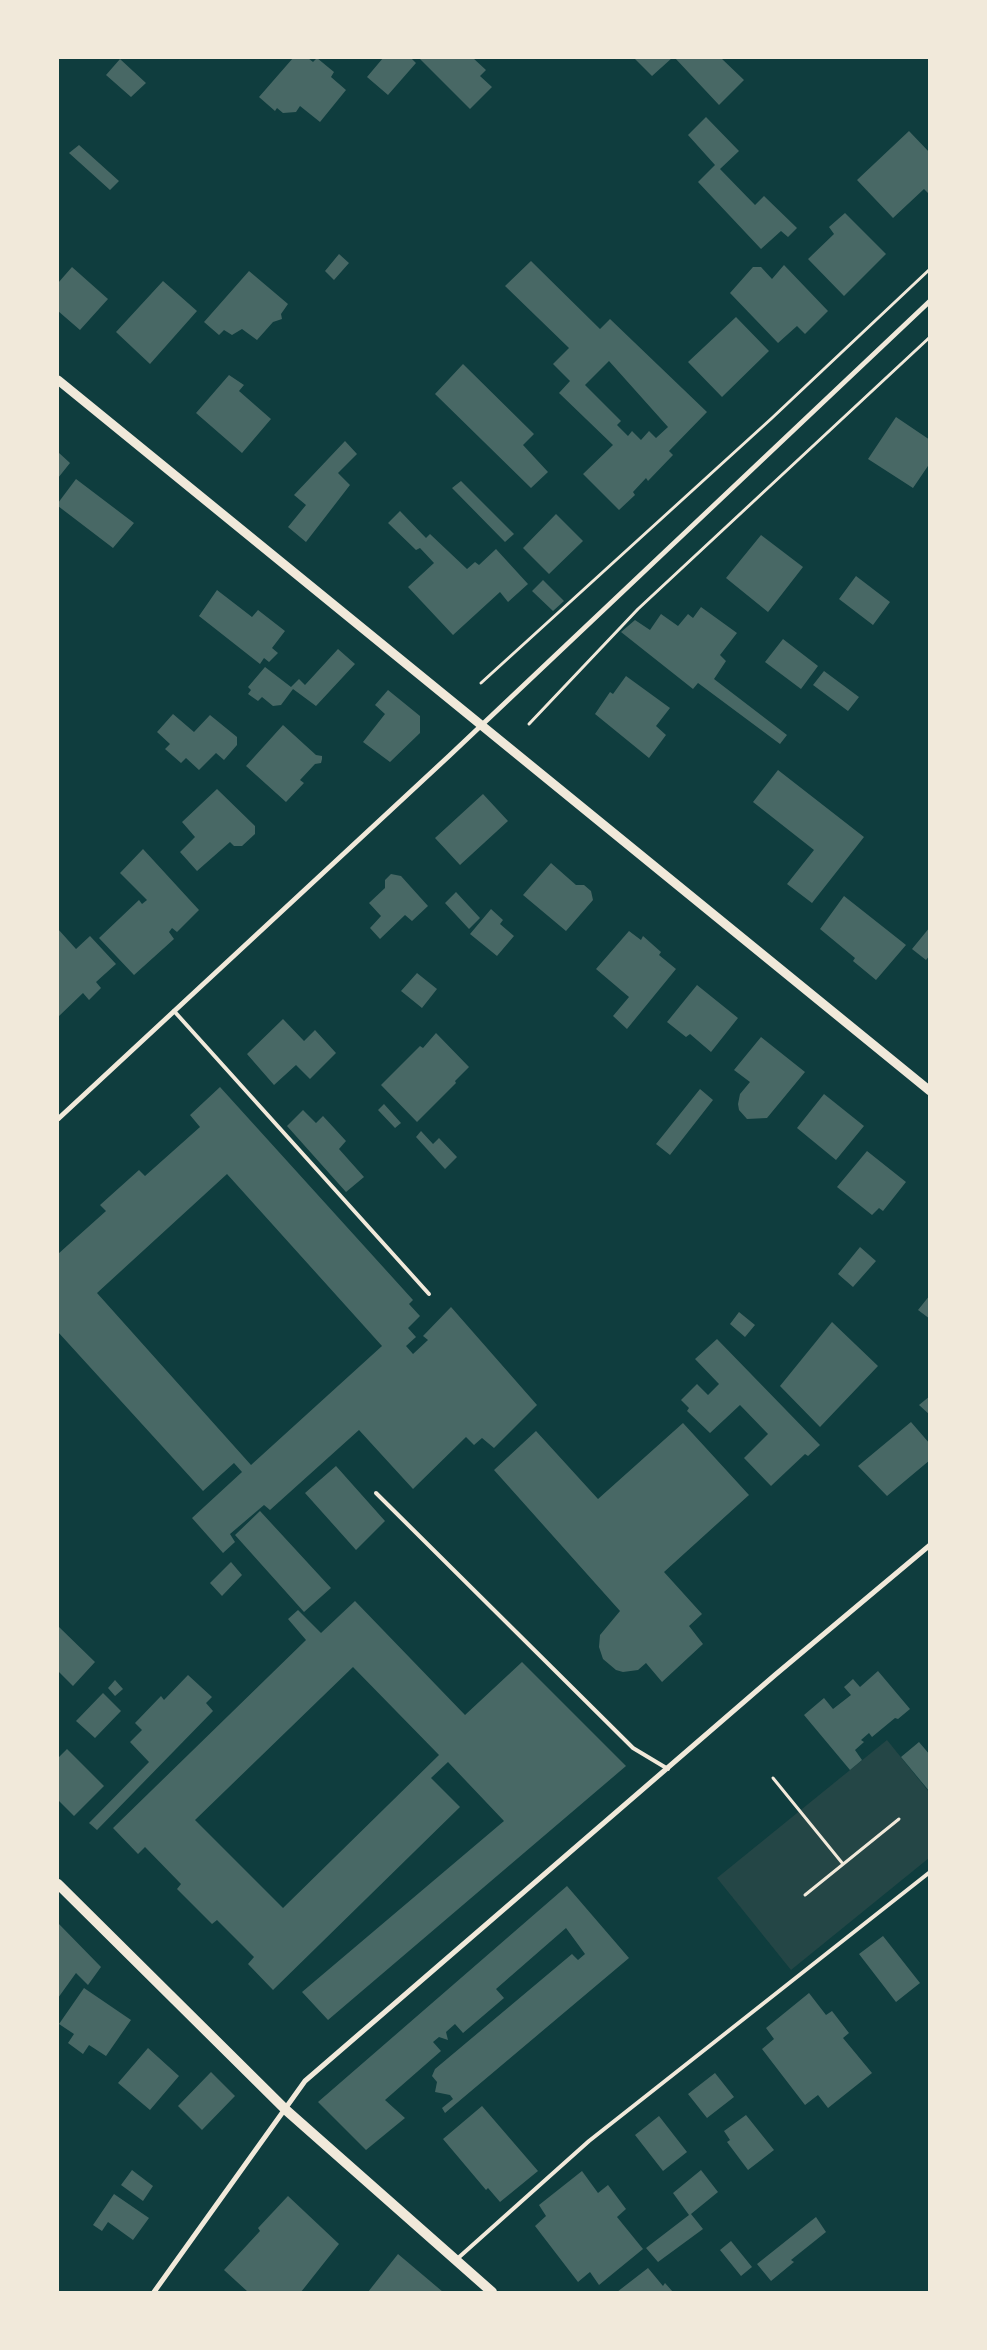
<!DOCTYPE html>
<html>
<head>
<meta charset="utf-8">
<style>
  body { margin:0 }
  #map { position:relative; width:987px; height:2350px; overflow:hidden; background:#0f3d3e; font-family:Merriweather,serif }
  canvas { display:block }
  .frame { position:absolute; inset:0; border:59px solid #f1e9da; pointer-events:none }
</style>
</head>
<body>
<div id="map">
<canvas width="987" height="2350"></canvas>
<div class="frame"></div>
</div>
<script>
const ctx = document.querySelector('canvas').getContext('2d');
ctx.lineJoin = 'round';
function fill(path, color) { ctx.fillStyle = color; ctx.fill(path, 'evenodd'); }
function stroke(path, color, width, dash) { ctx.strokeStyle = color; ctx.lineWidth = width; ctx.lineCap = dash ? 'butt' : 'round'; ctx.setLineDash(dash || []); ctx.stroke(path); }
fill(new Path2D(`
  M 887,1740 L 929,1792 L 929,1858 L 791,1970 L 717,1878 Z`), '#244646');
fill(new Path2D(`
  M 293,58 L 308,58 L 313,62 L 317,58 L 334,72 L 331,77 L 346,90 L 320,122 L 300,106 L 296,112 L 283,113 L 277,108 L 275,111 L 259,97 Z
  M 383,58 L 411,58 L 416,63 L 388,95 L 367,77 Z
  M 419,58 L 473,58 L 486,70 L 480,76 L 492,87 L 470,109 Z
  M 634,58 L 672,58 L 652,76 Z
  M 675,58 L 721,58 L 744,80 L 719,105 Z
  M 120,59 L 146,83 L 131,97 L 106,75 Z
  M 706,117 L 739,151 L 720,169 L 755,205 L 764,196 L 797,228 L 788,237 L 781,231 L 761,249 L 698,182 L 715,165 L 688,135 Z
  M 909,131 L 930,153 L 930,195 L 924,189 L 893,218 L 857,180 Z
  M 79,145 L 119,181 L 110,190 L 69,153 Z
  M 845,213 L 886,254 L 844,296 L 808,259 L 834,234 L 829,227 Z
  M 339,254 L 349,263 L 334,280 L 325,271 Z
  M 531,261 L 600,329 L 610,319 L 707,412 L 669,451 L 673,455 L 648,481 L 646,478 L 633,492 L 635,495 L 619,510 L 583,474 L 613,445 L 559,393 L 570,381 L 553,364 L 569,348 L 505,286 ZM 609,361 L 668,427 L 656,438 L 649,431 L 641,440 L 632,431 L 628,436 L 617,425 L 621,421 L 585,385 Z
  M 784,265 L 828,311 L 805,334 L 797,326 L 778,343 L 730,293 L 753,267 L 761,267 L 772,279 Z
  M 72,267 L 108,299 L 80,330 L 58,311 L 58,283 Z
  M 249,271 L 288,304 L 281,314 L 282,319 L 273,322 L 257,340 L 242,329 L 232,335 L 224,330 L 219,335 L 204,322 Z
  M 163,281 L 197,311 L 150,364 L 116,332 Z
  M 736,317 L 769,351 L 722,397 L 688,362 Z
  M 463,364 L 534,434 L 523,445 L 548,472 L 531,488 L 435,394 Z
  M 229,375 L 244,385 L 239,391 L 271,419 L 242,453 L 196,413 Z
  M 896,417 L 930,440 L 930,463 L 913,488 L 868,459 Z
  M 345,441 L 357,454 L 338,473 L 350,485 L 306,542 L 288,527 L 306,505 L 294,495 Z
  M 58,452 L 70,463 L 58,478 Z
  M 76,479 L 134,523 L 113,548 L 58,506 L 58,503 Z
  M 461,481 L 514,534 L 505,542 L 452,488 Z
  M 400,511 L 426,538 L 430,534 L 467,569 L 475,562 L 479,565 L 496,549 L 528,584 L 508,602 L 500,592 L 453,635 L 408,587 L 434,563 L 420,548 L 416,550 L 388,523 Z
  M 556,514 L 583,541 L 549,574 L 523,548 Z
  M 761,535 L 803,567 L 768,612 L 726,578 Z
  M 856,576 L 890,602 L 873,625 L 839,599 Z
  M 543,580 L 564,601 L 553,611 L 532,591 Z
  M 217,590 L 252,617 L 258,610 L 285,631 L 272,648 L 278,653 L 269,662 L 264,658 L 260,664 L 199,616 Z
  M 701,607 L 737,633 L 720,655 L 726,661 L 714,679 L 787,735 L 780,744 L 698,683 L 693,689 L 621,632 L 635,620 L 650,630 L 661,614 L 678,626 L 688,614 L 693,618 Z
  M 783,639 L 818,666 L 801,689 L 765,662 Z
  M 338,649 L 355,664 L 316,706 L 293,689 L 281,705 L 273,706 L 262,697 L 258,701 L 248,694 L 251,690 L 248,687 L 265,667 L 291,687 L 299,679 L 305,685 Z
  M 824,671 L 859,697 L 848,711 L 813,685 Z
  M 626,676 L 670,708 L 656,726 L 666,735 L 649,758 L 595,714 L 610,692 L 613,694 Z
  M 388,690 L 420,716 L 420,733 L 390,762 L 363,742 L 385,714 L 375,705 Z
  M 173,714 L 194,732 L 210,715 L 237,737 L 237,745 L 224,760 L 216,753 L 199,770 L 186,758 L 181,763 L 165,749 L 170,744 L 157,732 Z
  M 283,725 L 316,755 L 322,756 L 322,759 L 321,763 L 315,764 L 300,780 L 304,783 L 286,802 L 246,766 Z
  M 778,770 L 864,837 L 812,903 L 787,884 L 814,850 L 753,802 Z
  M 217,789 L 255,826 L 255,834 L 242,846 L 234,846 L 230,842 L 197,871 L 180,852 L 195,837 L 182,822 Z
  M 483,794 L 508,821 L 460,865 L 435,838 Z
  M 143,849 L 199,910 L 177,932 L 172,928 L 169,932 L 174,939 L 134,975 L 99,938 L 139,900 L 142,904 L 147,900 L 120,873 Z
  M 551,863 L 576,885 L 584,885 L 591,891 L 593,900 L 566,931 L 523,895 Z
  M 391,874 L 401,876 L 428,906 L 412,921 L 405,915 L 380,939 L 370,928 L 381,916 L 369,903 L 385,888 L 385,880 Z
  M 456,892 L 480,918 L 469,929 L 445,903 Z
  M 844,896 L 906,945 L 876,980 L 853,961 L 855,958 L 820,929 Z
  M 491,909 L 503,920 L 500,924 L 514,936 L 497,956 L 470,934 Z
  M 930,927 L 930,955 L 926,960 L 912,949 Z
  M 58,929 L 76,949 L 90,936 L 116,964 L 96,982 L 101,988 L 89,1000 L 83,993 L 58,1017 Z
  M 629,931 L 641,940 L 643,936 L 661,952 L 659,955 L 676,969 L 627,1029 L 613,1016 L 629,997 L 596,969 Z
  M 417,973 L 437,989 L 422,1008 L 401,991 Z
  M 697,985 L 738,1018 L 711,1052 L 690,1034 L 686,1037 L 667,1022 Z
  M 283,1019 L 304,1041 L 315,1030 L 336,1053 L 310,1079 L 296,1065 L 274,1085 L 247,1054 Z
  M 436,1033 L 469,1067 L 455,1081 L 456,1083 L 417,1122 L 381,1085 L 420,1046 L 423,1048 Z
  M 761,1037 L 805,1072 L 767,1118 L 747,1119 L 739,1110 L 738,1104 L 740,1094 L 750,1082 L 734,1070 Z
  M 220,1087 L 413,1300 L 409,1304 L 420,1316 L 408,1328 L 416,1337 L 406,1346 L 413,1354 L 428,1340 L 423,1336 L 451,1307 L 537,1405 L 494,1448 L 482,1438 L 474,1445 L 466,1437 L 413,1489 L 359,1430 L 270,1510 L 264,1505 L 230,1534 L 235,1542 L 223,1553 L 192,1518 L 242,1472 L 234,1463 L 203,1491 L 58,1332 L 58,1254 L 106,1211 L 100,1205 L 139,1170 L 145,1176 L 200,1127 L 190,1115 ZM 227,1174 L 382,1346 L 251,1465 L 97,1293 Z
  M 700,1089 L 713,1100 L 670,1155 L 656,1144 Z
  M 824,1094 L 864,1126 L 836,1160 L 797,1128 Z
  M 384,1104 L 401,1123 L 395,1128 L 378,1110 Z
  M 303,1110 L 316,1123 L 323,1116 L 346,1141 L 339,1149 L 364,1177 L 346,1192 L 287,1126 Z
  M 421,1131 L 433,1144 L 439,1138 L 457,1157 L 445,1169 L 416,1137 Z
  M 867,1151 L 906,1182 L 883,1211 L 879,1208 L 872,1215 L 837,1187 Z
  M 860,1247 L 876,1261 L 853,1287 L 838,1274 Z
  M 930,1295 L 930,1319 L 918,1310 Z
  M 739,1312 L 755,1325 L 745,1337 L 730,1324 Z
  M 832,1322 L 878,1366 L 820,1427 L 780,1386 Z
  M 717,1339 L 820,1445 L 808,1456 L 805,1454 L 771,1486 L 744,1458 L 768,1434 L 740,1405 L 710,1433 L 687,1411 L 689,1408 L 681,1400 L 697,1384 L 708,1395 L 719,1384 L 695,1359 Z
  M 930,1396 L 930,1415 L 919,1405 Z
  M 911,1422 L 930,1444 L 930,1460 L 887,1496 L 858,1466 Z
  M 683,1423 L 749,1495 L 664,1572 L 702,1614 L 689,1626 L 703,1644 L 662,1682 L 646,1663 L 638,1670 L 623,1672 L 616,1670 L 603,1659 L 599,1647 L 600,1635 L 620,1611 L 494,1470 L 536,1431 L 598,1499 Z
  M 336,1466 L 385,1521 L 356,1550 L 305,1493 Z
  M 260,1511 L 331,1588 L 304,1612 L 235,1535 Z
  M 231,1562 L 242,1575 L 222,1596 L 210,1583 Z
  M 355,1601 L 465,1715 L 522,1662 L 626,1766 L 328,2020 L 302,1992 L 504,1821 L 448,1762 L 431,1778 L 460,1807 L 273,1990 L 248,1964 L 254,1957 L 217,1920 L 212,1924 L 177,1889 L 181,1884 L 145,1847 L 138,1854 L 113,1828 L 306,1640 L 288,1619 L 298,1610 L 321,1633 ZM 353,1667 L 439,1755 L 283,1908 L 195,1820 Z
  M 58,1626 L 95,1662 L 73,1686 L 58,1671 Z
  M 878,1671 L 910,1709 L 898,1719 L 895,1718 L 872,1737 L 869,1733 L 861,1740 L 864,1742 L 855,1750 L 862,1760 L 850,1770 L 804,1715 L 824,1698 L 833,1709 L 851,1695 L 844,1687 L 853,1679 L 860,1687 Z
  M 188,1675 L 212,1697 L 206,1703 L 213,1711 L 97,1830 L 89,1823 L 149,1762 L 130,1742 L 142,1730 L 135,1723 L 161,1696 L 164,1700 Z
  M 115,1680 L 123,1689 L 115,1696 L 108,1688 Z
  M 103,1693 L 121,1711 L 95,1738 L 76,1721 Z
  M 919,1742 L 930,1755 L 930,1792 L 901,1757 Z
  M 67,1749 L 104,1786 L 74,1816 L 58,1800 L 58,1758 Z
  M 567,1886 L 629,1958 L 445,2113 L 442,2108 L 453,2099 L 450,2095 L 435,2092 L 437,2082 L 432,2076 L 435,2069 L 572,1954 L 578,1960 L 585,1954 L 566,1928 L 496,1989 L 504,1998 L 463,2033 L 455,2024 L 446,2032 L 448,2040 L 439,2037 L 433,2042 L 441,2051 L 385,2100 L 405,2118 L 366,2150 L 318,2102 Z
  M 58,1923 L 101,1967 L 88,1985 L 76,1973 L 58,1998 Z
  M 883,1936 L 920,1983 L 896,2002 L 859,1954 Z
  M 84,1988 L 131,2020 L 106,2056 L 89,2045 L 83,2054 L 68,2043 L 74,2034 L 59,2024 Z
  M 809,1993 L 826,2015 L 832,2011 L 849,2033 L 843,2038 L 872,2073 L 828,2108 L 818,2095 L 805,2105 L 762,2049 L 774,2039 L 766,2028 Z
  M 148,2048 L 179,2076 L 150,2110 L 118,2083 Z
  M 211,2072 L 235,2096 L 202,2130 L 178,2106 Z
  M 715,2073 L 734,2097 L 707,2118 L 688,2094 Z
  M 482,2106 L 538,2171 L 500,2202 L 488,2188 L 486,2190 L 443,2139 Z
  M 746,2115 L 774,2150 L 748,2170 L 727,2142 L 730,2140 L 724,2131 Z
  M 659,2116 L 687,2152 L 663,2171 L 635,2135 Z
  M 132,2170 L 153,2186 L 143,2201 L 121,2185 Z
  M 701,2170 L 718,2192 L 691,2214 L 703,2229 L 658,2262 L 646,2248 L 689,2215 L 673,2193 Z
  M 582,2171 L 598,2193 L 608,2185 L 626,2209 L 617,2217 L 643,2249 L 599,2285 L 590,2272 L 578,2282 L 535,2226 L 546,2216 L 539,2205 Z
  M 114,2194 L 149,2218 L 133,2240 L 108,2222 L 102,2231 L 93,2225 Z
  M 288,2196 L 339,2244 L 301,2292 L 248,2292 L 224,2270 L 260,2231 L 258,2228 Z
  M 816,2217 L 826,2232 L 791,2260 L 794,2262 L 771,2281 L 757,2264 Z
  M 731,2241 L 752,2267 L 741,2276 L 720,2250 Z
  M 398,2254 L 443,2292 L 368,2292 Z
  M 648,2268 L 663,2286 L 665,2283 L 673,2292 L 617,2292 Z`), '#486865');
stroke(new Path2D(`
  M 481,683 L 772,418 L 930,269
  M 529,724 L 638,609 L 930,337
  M 773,1778 L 843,1864
  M 805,1895 L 899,1819`), '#f1e9da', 3);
stroke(new Path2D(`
  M 174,1011 L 429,1294
  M 376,1493 L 633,1748 L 668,1769
  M 457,2259 L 589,2141 L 930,1872`), '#f1e9da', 4);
stroke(new Path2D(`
  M 58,1119 L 449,756 L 930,301
  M 154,2292 L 305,2081 L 775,1675 L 930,1545`), '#f1e9da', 5);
stroke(new Path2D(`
  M 58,380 C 349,616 639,854 930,1091`), '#f1e9da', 9);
stroke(new Path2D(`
  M 58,1884 L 286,2110 L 492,2292`), '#f1e9da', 10);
</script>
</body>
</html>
